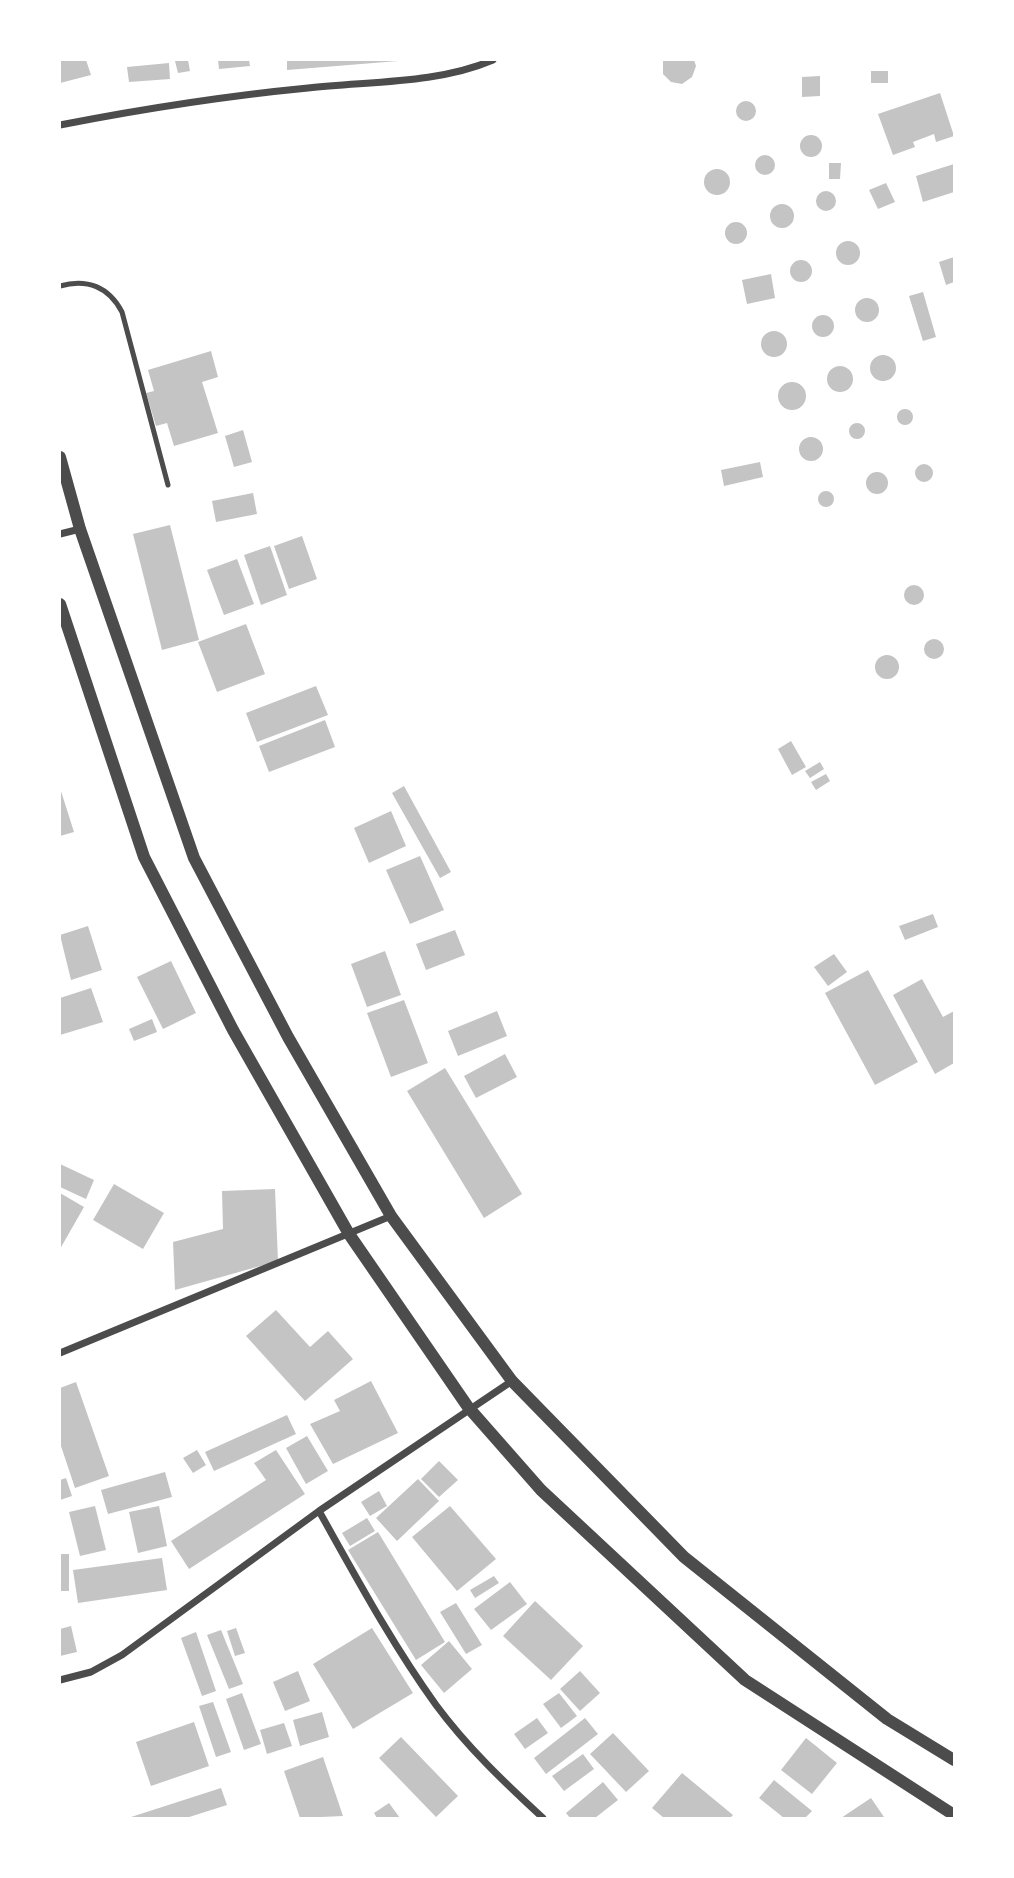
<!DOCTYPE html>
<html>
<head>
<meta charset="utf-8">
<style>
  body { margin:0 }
  #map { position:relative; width:1014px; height:1878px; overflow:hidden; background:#fff; font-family:Manrope,sans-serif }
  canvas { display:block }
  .frame { position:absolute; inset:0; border:61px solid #fff; pointer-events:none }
</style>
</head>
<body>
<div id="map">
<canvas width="1014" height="1878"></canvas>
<div class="frame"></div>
</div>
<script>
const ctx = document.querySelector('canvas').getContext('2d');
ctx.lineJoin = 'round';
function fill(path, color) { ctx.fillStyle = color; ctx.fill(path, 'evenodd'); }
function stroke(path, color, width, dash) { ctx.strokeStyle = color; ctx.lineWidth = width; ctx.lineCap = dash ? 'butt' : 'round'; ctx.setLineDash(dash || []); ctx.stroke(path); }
fill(new Path2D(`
  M 60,60 L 86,60 L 91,75 L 60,83 Z
  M 188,60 L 190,71 L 178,73 L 175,61 Z
  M 218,60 L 249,60 L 250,66 L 219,69 Z
  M 287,60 L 398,60 L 398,61 L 287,70 Z
  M 663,60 L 694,60 L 696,66 L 692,77 L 682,84 L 671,82 L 663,74 Z
  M 169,63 L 170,79 L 129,82 L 127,67 Z
  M 871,71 L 888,71 L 888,83 L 871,83 Z
  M 820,76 L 820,96 L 802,97 L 802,77 Z
  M 940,93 L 954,136 L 936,142 L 934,134 L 913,142 L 915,147 L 893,155 L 878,114 Z
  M736 111a10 10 0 1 1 20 0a10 10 0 1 1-20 0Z
  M800 146a11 11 0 1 1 22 0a11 11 0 1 1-22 0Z
  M755 165a10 10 0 1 1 20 0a10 10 0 1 1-20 0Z
  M 829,163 L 841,163 L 840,179 L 829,179 Z
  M 954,164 L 954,192 L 923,202 L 916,176 Z
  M704 182a13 13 0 1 1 26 0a13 13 0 1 1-26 0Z
  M 886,183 L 895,202 L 878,209 L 869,190 Z
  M816 201a10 10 0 1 1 20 0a10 10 0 1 1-20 0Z
  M770 216a12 12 0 1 1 24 0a12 12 0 1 1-24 0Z
  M725 233a11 11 0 1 1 22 0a11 11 0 1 1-22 0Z
  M836 253a12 12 0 1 1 24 0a12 12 0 1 1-24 0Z
  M 954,257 L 954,282 L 946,285 L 939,262 Z
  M790 271a11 11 0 1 1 22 0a11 11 0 1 1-22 0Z
  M 771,274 L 775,298 L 747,304 L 742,280 Z
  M 923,292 L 936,337 L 923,341 L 909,296 Z
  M855 310a12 12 0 1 1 24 0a12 12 0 1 1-24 0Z
  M812 326a11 11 0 1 1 22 0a11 11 0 1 1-22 0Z
  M761 344a13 13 0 1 1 26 0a13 13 0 1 1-26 0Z
  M 211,351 L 218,377 L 202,382 L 218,433 L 174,446 L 167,423 L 156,426 L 146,393 L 154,391 L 148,370 Z
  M870 368a13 13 0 1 1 26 0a13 13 0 1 1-26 0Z
  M827 379a13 13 0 1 1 26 0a13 13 0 1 1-26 0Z
  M778 396a14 14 0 1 1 28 0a14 14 0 1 1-28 0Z
  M897 417a8 8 0 1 1 16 0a8 8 0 1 1-16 0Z
  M849 431a8 8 0 1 1 16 0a8 8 0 1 1-16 0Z
  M 243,430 L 252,462 L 234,467 L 225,436 Z
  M799 449a12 12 0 1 1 24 0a12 12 0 1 1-24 0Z
  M 760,462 L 763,477 L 724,486 L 721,470 Z
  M915 473a9 9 0 1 1 18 0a9 9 0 1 1-18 0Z
  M866 483a11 11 0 1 1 22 0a11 11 0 1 1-22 0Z
  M818 499a8 8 0 1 1 16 0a8 8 0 1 1-16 0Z
  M 253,493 L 257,514 L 216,522 L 212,501 Z
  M 170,525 L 199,640 L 162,650 L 133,534 Z
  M 302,536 L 317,579 L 289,589 L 274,546 Z
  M 270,546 L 287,595 L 261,605 L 244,555 Z
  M 237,559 L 254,604 L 224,615 L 207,570 Z
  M904 595a10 10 0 1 1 20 0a10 10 0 1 1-20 0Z
  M 246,624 L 265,674 L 217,692 L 198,642 Z
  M924 649a10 10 0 1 1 20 0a10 10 0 1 1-20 0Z
  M875 667a12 12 0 1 1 24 0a12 12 0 1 1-24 0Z
  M 316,686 L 328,715 L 257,742 L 246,713 Z
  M 325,720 L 335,747 L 269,772 L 259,746 Z
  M 791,741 L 806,767 L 792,775 L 778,749 Z
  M 820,762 L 824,769 L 810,778 L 805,771 Z
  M 826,774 L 830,781 L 816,790 L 811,782 Z
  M 404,786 L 451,872 L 440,878 L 392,793 Z
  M 60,788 L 74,832 L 60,836 Z
  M 391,811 L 406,846 L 369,863 L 354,828 Z
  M 420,856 L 444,910 L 410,924 L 386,870 Z
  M 933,914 L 938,927 L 905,940 L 899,926 Z
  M 88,926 L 102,970 L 71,980 L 60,935 Z
  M 455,930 L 465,955 L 426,970 L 416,944 Z
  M 385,951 L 401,995 L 367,1007 L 351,964 Z
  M 834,954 L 847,972 L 828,986 L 814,967 Z
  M 171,961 L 196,1013 L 163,1029 L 137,977 Z
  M 868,970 L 918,1062 L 875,1085 L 825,993 Z
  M 922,979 L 943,1017 L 954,1011 L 954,1063 L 935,1074 L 893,995 Z
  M 91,988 L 103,1022 L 60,1035 L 60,998 Z
  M 404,1000 L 428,1063 L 391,1077 L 367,1013 Z
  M 497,1011 L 507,1036 L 458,1056 L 448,1031 Z
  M 152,1019 L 157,1032 L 134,1041 L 129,1029 Z
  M 505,1054 L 517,1077 L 476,1098 L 464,1076 Z
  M 445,1068 L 522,1194 L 484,1218 L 407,1091 Z
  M 60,1164 L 94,1180 L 86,1199 L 60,1187 Z
  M 114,1184 L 164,1213 L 143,1249 L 93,1220 Z
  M 275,1189 L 278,1261 L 175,1290 L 173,1242 L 223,1229 L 222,1191 Z
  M 60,1193 L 84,1207 L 60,1249 Z
  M 276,1310 L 310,1347 L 328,1331 L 353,1359 L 305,1401 L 246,1336 Z
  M 371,1381 L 398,1433 L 333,1464 L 310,1424 L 340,1411 L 334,1400 Z
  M 76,1382 L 109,1476 L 75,1488 L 60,1443 L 60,1388 Z
  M 287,1415 L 296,1434 L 214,1471 L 205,1452 Z
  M 307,1436 L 328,1471 L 306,1484 L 286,1448 Z
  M 197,1450 L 206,1465 L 193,1473 L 183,1458 Z
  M 276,1450 L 305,1494 L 189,1569 L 171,1541 L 266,1480 L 254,1463 Z
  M 439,1461 L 458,1480 L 439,1497 L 421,1479 Z
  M 165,1472 L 172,1497 L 108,1514 L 101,1490 Z
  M 66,1478 L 72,1496 L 60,1500 L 60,1480 Z
  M 418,1479 L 439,1501 L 397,1541 L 376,1518 Z
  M 379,1491 L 387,1506 L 370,1516 L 361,1502 Z
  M 95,1506 L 106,1550 L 80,1556 L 69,1512 Z
  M 159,1506 L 167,1546 L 138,1553 L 129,1512 Z
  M 450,1506 L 496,1559 L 457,1591 L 412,1537 Z
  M 367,1518 L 375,1531 L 350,1546 L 342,1533 Z
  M 378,1532 L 445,1642 L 416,1660 L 348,1550 Z
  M 60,1554 L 69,1554 L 69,1591 L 60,1591 Z
  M 162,1558 L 167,1590 L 78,1603 L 73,1570 Z
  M 494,1576 L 499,1583 L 475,1598 L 470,1590 Z
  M 510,1582 L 527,1604 L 491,1630 L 474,1609 Z
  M 535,1601 L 583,1646 L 551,1680 L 503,1636 Z
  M 456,1603 L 482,1645 L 466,1654 L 440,1612 Z
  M 71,1626 L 77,1652 L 60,1656 L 60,1629 Z
  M 236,1628 L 245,1653 L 235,1656 L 227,1631 Z
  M 372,1628 L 413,1693 L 353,1729 L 313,1664 Z
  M 221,1630 L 243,1684 L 229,1689 L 207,1635 Z
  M 196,1632 L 216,1691 L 202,1696 L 181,1638 Z
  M 449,1641 L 472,1669 L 444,1693 L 421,1665 Z
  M 298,1671 L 310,1701 L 285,1711 L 273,1682 Z
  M 580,1671 L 600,1693 L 580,1711 L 560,1689 Z
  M 242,1693 L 261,1744 L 244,1750 L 226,1699 Z
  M 559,1693 L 577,1716 L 561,1728 L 543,1704 Z
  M 213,1702 L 231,1752 L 216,1757 L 199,1706 Z
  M 322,1712 L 329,1737 L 300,1746 L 293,1720 Z
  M 537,1718 L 548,1733 L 525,1749 L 514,1734 Z
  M 585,1718 L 598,1734 L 546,1774 L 534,1758 Z
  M 194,1722 L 209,1766 L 151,1786 L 136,1742 Z
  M 284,1723 L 292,1746 L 267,1754 L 260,1730 Z
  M 613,1733 L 649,1771 L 626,1792 L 590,1754 Z
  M 401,1737 L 458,1796 L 436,1817 L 379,1758 Z
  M 806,1738 L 837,1763 L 812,1794 L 781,1770 Z
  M 583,1754 L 594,1769 L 564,1791 L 552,1776 Z
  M 323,1757 L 343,1816 L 300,1818 L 284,1771 Z
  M 682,1773 L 733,1815 L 730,1818 L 664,1818 L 652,1808 Z
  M 774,1780 L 812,1811 L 805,1818 L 784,1818 L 759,1798 Z
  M 603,1782 L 618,1800 L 595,1818 L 570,1818 L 566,1813 Z
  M 221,1788 L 227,1805 L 186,1818 L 128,1818 Z
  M 871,1798 L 884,1817 L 841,1818 Z
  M 389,1803 L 400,1818 L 377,1818 L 374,1813 Z`), '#c4c4c4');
stroke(new Path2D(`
  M 60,286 C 87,278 109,287 122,312 L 168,485`), '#4c4c4c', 5);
stroke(new Path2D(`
  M 60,125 C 142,109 225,96 308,88 C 369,81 437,84 493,60
  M 60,534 L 80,529
  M 60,1353 L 391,1216
  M 319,1511 C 356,1577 392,1644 436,1705 C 467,1747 505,1783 543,1818
  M 60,1680 L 91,1672 L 122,1655 L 319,1511 L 512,1381`), '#4c4c4c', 7);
stroke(new Path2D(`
  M 60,457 L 80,529 L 194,858 L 288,1037 L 391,1216 L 512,1381 L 684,1557 L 887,1719 L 954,1760
  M 60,604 L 144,857 L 233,1030 L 349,1234 L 468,1407 L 541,1490 L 745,1680 L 954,1815`), '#4c4c4c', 12);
</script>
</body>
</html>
